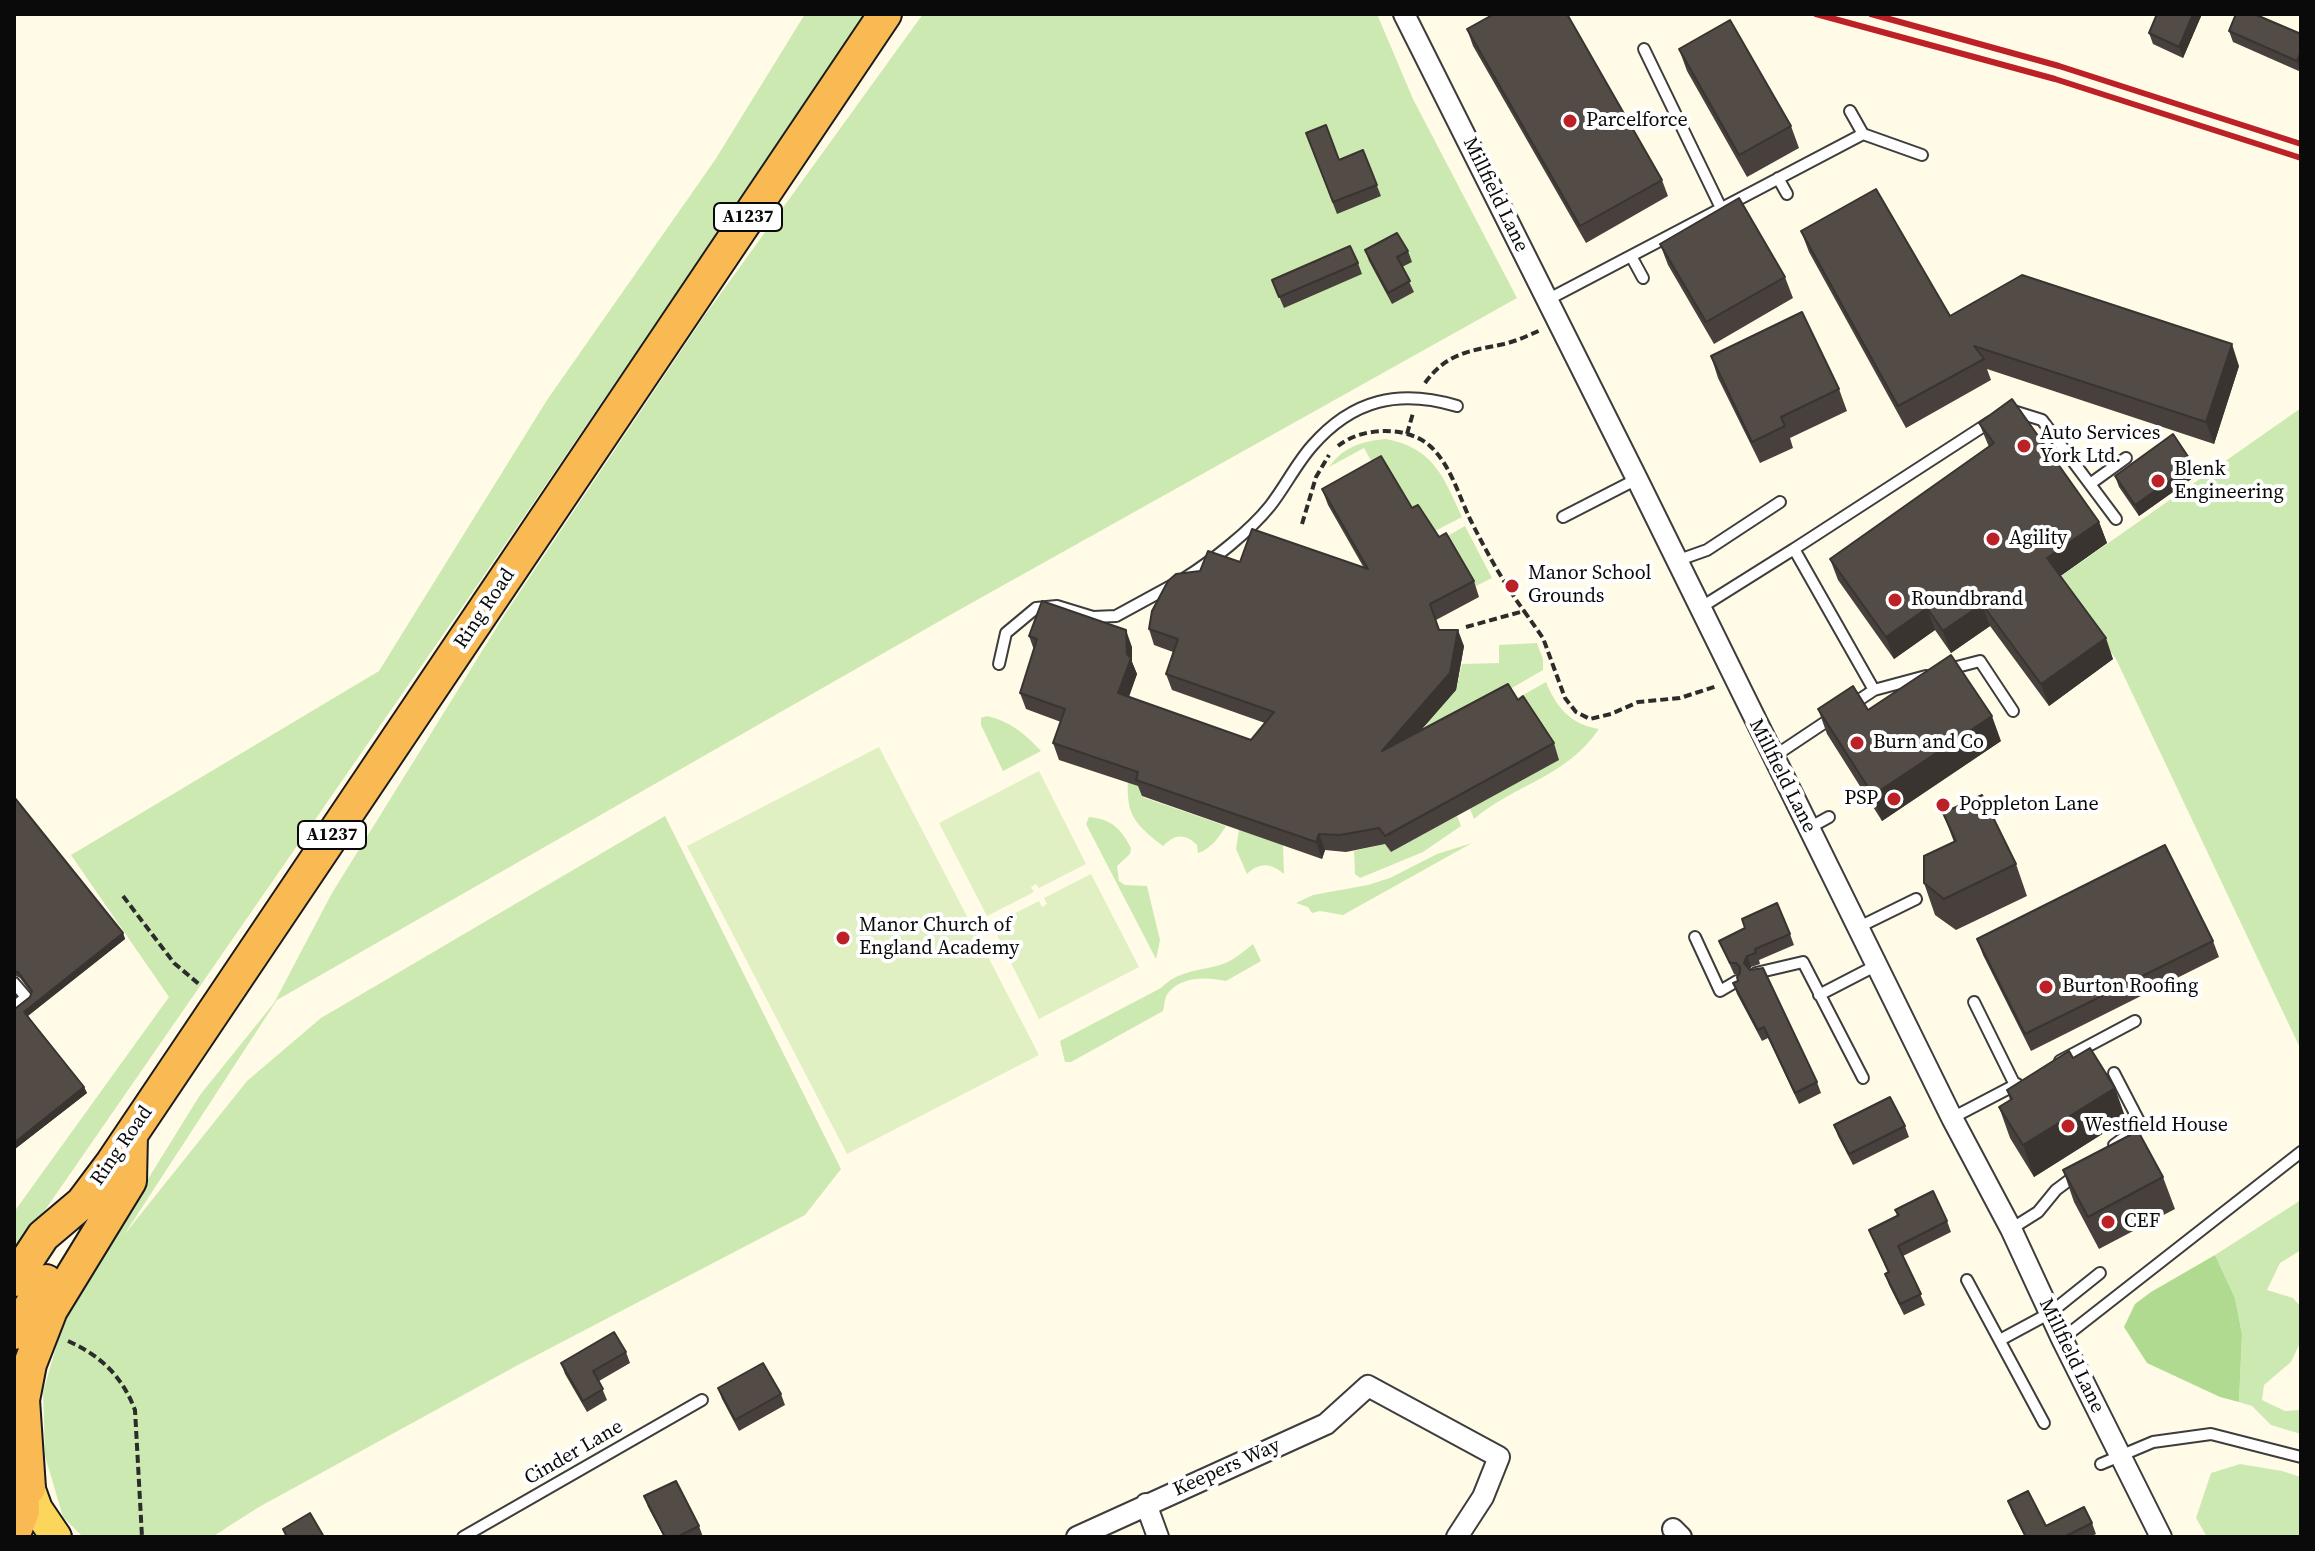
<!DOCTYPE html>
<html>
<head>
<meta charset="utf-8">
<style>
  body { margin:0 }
  #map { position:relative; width:2315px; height:1551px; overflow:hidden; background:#fffbe7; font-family:"Source Serif 4",serif }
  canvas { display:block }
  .frame { position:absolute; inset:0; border:16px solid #0a0a0a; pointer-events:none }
</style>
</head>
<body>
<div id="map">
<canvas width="2315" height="1551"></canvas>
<div class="frame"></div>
</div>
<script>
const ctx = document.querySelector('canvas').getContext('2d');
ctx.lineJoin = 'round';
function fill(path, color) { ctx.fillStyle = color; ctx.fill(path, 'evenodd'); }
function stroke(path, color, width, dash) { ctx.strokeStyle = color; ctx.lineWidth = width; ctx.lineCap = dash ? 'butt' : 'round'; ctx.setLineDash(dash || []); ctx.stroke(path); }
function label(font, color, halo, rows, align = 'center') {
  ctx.font = font + ' "Source Serif 4",serif'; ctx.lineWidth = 8; ctx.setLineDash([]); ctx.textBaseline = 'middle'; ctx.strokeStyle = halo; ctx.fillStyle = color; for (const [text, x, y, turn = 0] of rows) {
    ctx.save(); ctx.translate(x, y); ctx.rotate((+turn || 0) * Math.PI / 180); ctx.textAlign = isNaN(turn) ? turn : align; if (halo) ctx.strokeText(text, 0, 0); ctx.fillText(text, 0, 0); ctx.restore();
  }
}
fill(new Path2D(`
  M 805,14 L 866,14 L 474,590 L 14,1255 L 14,1212 L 169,997 L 71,855 L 379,671 L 547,400 L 715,160 Z
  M 923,14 L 1377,14 L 1413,99 L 1517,298 L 959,610 L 277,1000 L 124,1235 L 247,1081 L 321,1018 L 665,816 L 841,1169 L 805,1215 L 518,1365 L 259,1507 L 212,1537 L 83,1537 L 63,1517 L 45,1456 L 43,1392 L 59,1337 L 78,1292 L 200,1095 L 274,1003 L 332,893 L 505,614 L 703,318 Z
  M 2301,408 L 2301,1050 L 2116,659 L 2057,579 Z
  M 1386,439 C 1434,448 1444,478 1462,517 L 1431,533 L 1380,477 L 1364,448 L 1329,467 C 1343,447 1362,441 1386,439 Z
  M 1465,526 L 1492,578 L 1474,587 L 1437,542 Z
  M 1537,643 L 1543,659 L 1543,670 L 1486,703 L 1434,743 L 1421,719 L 1456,690 L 1462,664 L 1499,663 L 1499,645 Z
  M 1546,682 C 1556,707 1571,725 1599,729 C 1565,778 1517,783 1474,819 L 1470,809 L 1514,700 Z
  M 987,716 C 1010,721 1025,734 1041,751 L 1003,771 L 981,725 L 981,718 Z
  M 1128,775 L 1147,781 L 1142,797 L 1226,826 C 1219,837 1211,849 1198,853 L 1197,845 C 1185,833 1175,834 1163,846 C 1132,822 1126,814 1128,775 Z
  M 1457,816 L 1461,826 L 1423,852 L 1360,878 L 1355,874 L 1354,851 L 1385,844 L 1391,852 Z
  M 1089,817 C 1112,819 1121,829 1131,848 L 1130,854 L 1117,866 L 1119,881 L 1125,885 L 1147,886 L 1160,940 L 1156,959 L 1086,824 Z
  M 1239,830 L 1283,845 L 1284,874 C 1271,863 1260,862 1247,874 L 1236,849 Z
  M 1472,843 L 1343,915 L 1320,911 L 1312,913 L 1308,907 L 1296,903 L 1313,895 L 1368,885 L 1390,878 L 1437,854 Z
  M 1253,944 L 1261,961 L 1226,981 C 1207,977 1183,976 1169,992 C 1164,997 1165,1004 1163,1011 L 1071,1062 L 1065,1062 L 1060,1041 L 1161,988 C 1178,971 1198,971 1220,965 C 1233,961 1243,952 1253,944 Z
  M 2301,1200 L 2301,1250 L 2280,1263 L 2267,1290 L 2293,1298 L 2301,1307 L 2301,1341 L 2291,1362 L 2264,1385 L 2262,1400 L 2285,1411 L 2301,1410 L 2301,1434 L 2271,1425 L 2252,1406 L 2239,1402 L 2242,1334 L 2235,1298 L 2215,1255 Z
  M 2240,1464 L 2282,1471 L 2301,1477 L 2301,1537 L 2207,1537 L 2196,1518 L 2211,1473 Z`), '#cde9b2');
fill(new Path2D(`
  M 2215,1255 L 2235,1298 L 2242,1334 L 2239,1402 L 2220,1397 L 2147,1363 L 2124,1327 L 2135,1304 L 2151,1292 Z`), '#b1da91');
fill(new Path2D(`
  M 879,747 L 1039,1055 L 847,1154 L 687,846 Z
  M 1039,771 L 1086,864 L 1039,888 L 1036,884 L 1031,887 L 1034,892 L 987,916 L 939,823 Z
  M 1091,874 L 1139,967 L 1039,1019 L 992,925 L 1039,901 L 1042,907 L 1047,904 L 1044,898 Z`), '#e0f0c3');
const service = new Path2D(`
  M 1644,49 L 1721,208
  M 1850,111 L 1863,134
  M 1778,178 L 1787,194
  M 1631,256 L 1643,278
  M 1547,300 L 1863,134 L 1922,155
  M 2010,410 L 2042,420 L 2116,519
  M 2090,484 L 2126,458
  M 1563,517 L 1637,479
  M 1794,549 L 1990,422
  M 1676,561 L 1707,550 L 1780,502
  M 1185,578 C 1212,561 1250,531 1270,506 C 1285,487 1296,464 1312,446 C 1353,399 1399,389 1457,406
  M 1700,608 L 1794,549 L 1874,690 L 1850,706
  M 999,664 L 1006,633 L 1036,608 L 1057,606 L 1093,617 L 1116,616 L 1171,586
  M 1949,669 L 1980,661 L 2013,711
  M 1874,690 L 1926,676
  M 1773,757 L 1833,717
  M 1809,828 L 1829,817
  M 1859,927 L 1916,899
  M 1695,937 L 1720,991 L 1737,981
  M 1756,973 L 1803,962 L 1863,1078
  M 14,983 L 26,997 L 14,1007
  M 1819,995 L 1877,965
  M 1974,1002 L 2015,1085
  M 2060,1061 L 2135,1021
  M 1952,1118 L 2017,1084
  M 2114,1145 L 2141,1125 L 2114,1073
  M 2011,1229 L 2038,1212 L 2056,1190 L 2076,1175
  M 1967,1280 L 2044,1423
  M 2062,1339 L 2301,1152
  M 2000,1340 L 2050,1313 L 2100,1273
  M 2101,1464 L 2153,1442 L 2211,1434 L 2301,1457
  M 463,1537 L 702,1400`);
const minor = new Path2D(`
  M 1404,14 L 1637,479 L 1952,1118 L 2011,1229 L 2062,1339 L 2161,1537
  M 1146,1504 L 1158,1537
  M 1673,1529 L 1681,1537
  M 1077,1537 L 1326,1424 L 1368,1386 L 1499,1457 L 1483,1497 L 1457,1537`);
const primary = new Path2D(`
  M 24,1473 L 37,1509 L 56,1537`);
const trunk = new Path2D(`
  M 14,1280 L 43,1236 L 82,1203 L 112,1163 L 885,14
  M 14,1333 L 46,1281
  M 29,1488 L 23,1400 L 30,1364 L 51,1310 L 130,1181 L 131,1135
  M 14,1534 L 23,1511 L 21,1467`);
stroke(service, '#3d3d3d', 14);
stroke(minor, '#3d3d3d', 24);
stroke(primary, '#1b1b1b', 34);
stroke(trunk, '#1b1b1b', 36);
stroke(new Path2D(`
  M 1425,383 C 1447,352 1471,351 1504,344 C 1517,341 1529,335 1541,330
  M 1407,434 L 1413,413
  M 1338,446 C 1361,427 1407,425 1430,446 C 1451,465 1459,497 1471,521 C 1487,553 1503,582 1524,611
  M 1302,524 L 1316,477 L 1329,455
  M 1466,627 L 1524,611 L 1543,638 L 1565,698 L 1576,712 L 1590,719 L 1611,714 L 1638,702 L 1680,698 L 1717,686
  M 123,896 L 174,963 L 200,985
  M 68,1341 C 101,1356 122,1376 135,1410 L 142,1537`), '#2c2c2c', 4, [8, 4]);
stroke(service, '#fff', 10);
stroke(minor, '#fff', 20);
stroke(primary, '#fbd65b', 30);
stroke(trunk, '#f9ba54', 32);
stroke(new Path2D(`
  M 1816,14 L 2055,79 L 2301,158
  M 1871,14 L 2059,66 L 2301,144`), '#bb2126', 6);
fill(new Path2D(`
  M 2157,14 L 2202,14 L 2183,58 L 2153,44 L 2149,33 Z
  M 1467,29 L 1662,180 L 1668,196 L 1586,243 L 1473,46 Z
  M 2229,31 L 2301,34 L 2301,72 L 2233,42 Z
  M 1679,49 L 1791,126 L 1799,148 L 1747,177 L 1687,71 Z
  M 1306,133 L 1339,160 L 1363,150 L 1381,196 L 1337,214 Z
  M 1801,231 L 1950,316 L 2239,366 L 2214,444 L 1987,369 L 1991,380 L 1906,428 L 1809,252 Z
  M 1660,244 L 1785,277 L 1793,298 L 1714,344 L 1668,265 Z
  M 1365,250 L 1408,251 L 1412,262 L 1402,267 L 1414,292 L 1392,304 L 1369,261 Z
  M 1358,263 L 1362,274 L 1284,308 L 1272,280 Z
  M 1711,356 L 1839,389 L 1847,411 L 1790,438 L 1793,448 L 1760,463 L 1718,378 Z
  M 1979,423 L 2099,522 L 2107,543 L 2060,576 L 2113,659 L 2049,706 L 1990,626 L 1951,653 L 1935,630 L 1894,659 L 1838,580 L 1830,559 L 1989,447 Z
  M 2193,464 L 2197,475 L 2139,516 L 2119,487 L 2115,476 Z
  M 1322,489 L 1412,508 L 1439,537 L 1474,581 L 1479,597 L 1436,620 L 1440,630 L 1464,646 L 1456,690 L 1420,731 L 1518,700 L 1554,743 L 1559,760 L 1391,852 L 1385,844 L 1346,852 L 1325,850 L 1322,859 L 1142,796 L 1138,786 L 1059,760 L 1053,743 L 1061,722 L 1026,709 L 1020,693 L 1034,650 L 1029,636 L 1132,647 L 1132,662 L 1137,674 L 1129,697 L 1251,740 L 1265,723 L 1172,690 L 1166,674 L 1173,652 L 1154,645 L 1149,629 L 1240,562 L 1364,568 L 1328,505 Z
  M 1818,709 L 1868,710 L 2001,741 L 1882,821 L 1827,734 Z
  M 14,797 L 123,933 L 125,939 L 28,1016 L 84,1087 L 87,1093 L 15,1149 L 14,1147 L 14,1008 L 16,1008 L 30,997 L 31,993 L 20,978 L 14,975 Z
  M 1943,813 L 2016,864 L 2027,896 L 1956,930 L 1935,915 L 1924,883 L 1954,842 Z
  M 1790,934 L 1794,945 L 1759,960 L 1760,964 L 1751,967 L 1750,969 L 1817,1082 L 1821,1093 L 1799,1104 L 1768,1038 L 1762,1041 L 1737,994 L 1733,983 L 1738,981 L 1740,974 L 1734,974 L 1719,941 Z
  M 1977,939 L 2213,941 L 2219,957 L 2031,1051 L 1983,955 Z
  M 2007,1090 L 2126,1119 L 2034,1177 L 2010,1138 L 1999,1107 L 2010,1100 Z
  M 1834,1125 L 1905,1126 L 1909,1137 L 1853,1165 L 1838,1136 Z
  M 2063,1170 L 2163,1177 L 2175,1209 L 2099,1249 L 2074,1202 Z
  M 1895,1210 L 1947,1221 L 1951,1232 L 1903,1256 L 1925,1305 L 1904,1315 L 1889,1285 L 1885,1274 L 1888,1273 L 1869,1230 L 1897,1216 Z
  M 626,1352 L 630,1363 L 599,1381 L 607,1400 L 587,1412 L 565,1374 L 561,1363 Z
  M 718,1388 L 781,1394 L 785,1405 L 739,1431 L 722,1399 Z
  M 644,1496 L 699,1526 L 703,1537 L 664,1537 L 648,1507 Z
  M 2008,1501 L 2046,1526 L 2092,1523 L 2096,1534 L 2090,1537 L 2025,1537 L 2012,1512 Z`), '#47403c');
fill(new Path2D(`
  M 2193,14 L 2202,14 L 2183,58 L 2179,47 Z
  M 2300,54 L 2301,57 L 2301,72 L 2297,61 Z
  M 2232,344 L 2239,366 L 2214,444 L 2206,422 Z
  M 2193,464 L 2197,475 L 2139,516 L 2135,505 Z
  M 2099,522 L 2107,543 L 2055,580 L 2047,558 Z
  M 1982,604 L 1990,626 L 1951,653 L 1943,631 Z
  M 1927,608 L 1935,630 L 1894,659 L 1886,637 Z
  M 1126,630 L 1132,647 L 1132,662 L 1137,674 L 1124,709 L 1118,693 L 1127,654 Z
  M 1458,630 L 1464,646 L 1456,690 L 1388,768 L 1382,751 Z
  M 2106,638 L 2113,659 L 2049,706 L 2041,684 Z
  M 1992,716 L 2001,741 L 1882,821 L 1873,795 Z
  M 1319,834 L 1325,850 L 1322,859 L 1316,842 Z
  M 123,933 L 125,939 L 26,1017 L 24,1012 Z
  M 1747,956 L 1751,967 L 1748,974 L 1744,963 Z
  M 84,1087 L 87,1093 L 15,1149 L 14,1143 Z
  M 2115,1088 L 2126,1119 L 2034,1177 L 2023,1145 Z`), '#3a3431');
const building = new Path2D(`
  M 1494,14 L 1567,14 L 1662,180 L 1580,226 L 1467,29 Z
  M 2157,14 L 2193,14 L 2179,47 L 2149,33 Z
  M 2236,14 L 2254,14 L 2301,34 L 2301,54 L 2300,54 L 2297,61 L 2229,31 Z
  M 1730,20 L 1791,126 L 1739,155 L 1679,49 Z
  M 1326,125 L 1339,160 L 1363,150 L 1377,185 L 1333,202 L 1306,133 Z
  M 1876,189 L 1950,316 L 2022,275 L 2232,344 L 2206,422 L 1974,346 L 1984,359 L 1898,406 L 1801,231 Z
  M 1739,198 L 1785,277 L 1706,322 L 1660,244 Z
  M 1397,233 L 1408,251 L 1397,257 L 1410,281 L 1388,293 L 1365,250 Z
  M 1350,246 L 1358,263 L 1279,297 L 1272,280 Z
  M 1802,312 L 1839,389 L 1781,417 L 1785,426 L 1752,442 L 1711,356 Z
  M 2012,399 L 2099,522 L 2047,558 L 2106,638 L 2041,684 L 1982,604 L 1943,631 L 1927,608 L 1886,637 L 1830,559 L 1994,443 L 1979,423 Z
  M 2173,434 L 2193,464 L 2135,505 L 2115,476 Z
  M 1381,456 L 1412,508 L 1418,505 L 1439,537 L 1446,533 L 1474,581 L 1430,604 L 1439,630 L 1458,630 L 1450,673 L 1382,751 L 1508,684 L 1518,700 L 1523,696 L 1554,743 L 1385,836 L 1379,828 L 1340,835 L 1319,834 L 1316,842 L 1136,780 L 1138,772 L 1053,743 L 1065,709 L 1020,693 L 1037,639 L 1029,636 L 1042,601 L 1126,630 L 1127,654 L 1131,658 L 1118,693 L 1251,740 L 1274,712 L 1166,674 L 1178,639 L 1149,629 L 1152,611 L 1168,581 L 1176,574 L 1200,571 L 1208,551 L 1240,562 L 1252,529 L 1368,569 L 1322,489 Z
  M 1951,655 L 1992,716 L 1873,795 L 1818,709 L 1853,686 L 1868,710 Z
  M 1982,795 L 2016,864 L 1944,899 L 1924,883 L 1924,856 L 1956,841 L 1943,813 Z
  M 14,797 L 123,933 L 24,1012 L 84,1087 L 14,1143 L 14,1008 L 16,1008 L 30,997 L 32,991 L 18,972 L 14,971 Z
  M 2165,845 L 2213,941 L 2025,1034 L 1977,939 Z
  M 1777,903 L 1790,934 L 1755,949 L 1756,953 L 1747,956 L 1744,963 L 1750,970 L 1763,968 L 1817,1082 L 1795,1093 L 1764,1027 L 1758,1030 L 1733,983 L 1738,981 L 1737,977 L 1740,973 L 1740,967 L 1736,963 L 1730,963 L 1719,941 L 1745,928 L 1742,919 Z
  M 2090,1048 L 2115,1088 L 2023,1145 L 1999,1107 L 2012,1099 L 2007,1090 L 2069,1051 L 2073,1058 Z
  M 1890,1097 L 1905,1126 L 1849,1154 L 1834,1125 Z
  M 2138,1131 L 2163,1177 L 2088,1217 L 2063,1170 Z
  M 1933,1191 L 1947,1221 L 1898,1246 L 1921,1294 L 1900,1304 L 1885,1274 L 1889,1272 L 1869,1230 L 1899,1215 L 1895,1210 Z
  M 614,1332 L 626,1352 L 593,1371 L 603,1389 L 583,1401 L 561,1363 Z
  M 763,1363 L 781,1394 L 735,1420 L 718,1388 Z
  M 676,1481 L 699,1526 L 677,1537 L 665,1537 L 644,1496 Z
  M 2028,1491 L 2046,1526 L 2084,1507 L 2092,1523 L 2064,1537 L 2026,1537 L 2008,1501 Z
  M 310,1513 L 324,1537 L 287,1537 L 283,1529 Z`);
fill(building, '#534b46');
stroke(building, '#3a3431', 2);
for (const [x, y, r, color] of [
  [1570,121,8,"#bb2126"],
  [2024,446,8,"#bb2126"],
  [2158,481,8,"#bb2126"],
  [1993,539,8,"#bb2126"],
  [1512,586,8,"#bb2126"],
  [1895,600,8,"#bb2126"],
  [1857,743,8,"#bb2126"],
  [1894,799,8,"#bb2126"],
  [1943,805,8,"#bb2126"],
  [843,938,8,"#bb2126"],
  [2046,987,8,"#bb2126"],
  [2068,1126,8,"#bb2126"],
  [2108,1222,8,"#bb2126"]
]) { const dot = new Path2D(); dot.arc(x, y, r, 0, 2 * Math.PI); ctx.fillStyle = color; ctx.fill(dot); stroke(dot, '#fff', 3); }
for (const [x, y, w] of [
  [748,217,68],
  [332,835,68]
]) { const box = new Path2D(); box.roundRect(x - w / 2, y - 14, w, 28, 6); ctx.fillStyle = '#fff'; ctx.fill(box); stroke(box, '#0a0a0a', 2); }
label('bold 18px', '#0a0a0a', null, [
  ["A1237",748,217],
  ["A1237",332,835]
]);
label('20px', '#0a0a0a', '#fff', [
  ["Parcelforce",1586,121],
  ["Auto Services",2040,434],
  ["York Ltd.",2040,457],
  ["Blenk",2174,470],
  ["Engineering",2174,493],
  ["Agility",2009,539],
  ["Manor School",1528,574],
  ["Grounds",1528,597],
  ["Roundbrand",1911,600],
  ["Burn and Co",1873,743],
  ["PSP",1878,799,"right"],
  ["Poppleton Lane",1959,805],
  ["Manor Church of",859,926],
  ["England Academy",859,949],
  ["Burton Roofing",2062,987],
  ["Westfield House",2084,1126],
  ["CEF",2124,1222]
], 'left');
label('20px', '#0a0a0a', '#fff', [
  ["Millfield Lane",1495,195,64],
  ["Ring Road",485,609,-56],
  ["Millfield Lane",1782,776,63],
  ["Ring Road",122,1146,-55],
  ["Millfield Lane",2071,1356,64],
  ["Cinder Lane",574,1453,-30],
  ["Keepers Way",1227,1468,-24]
]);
</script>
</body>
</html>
